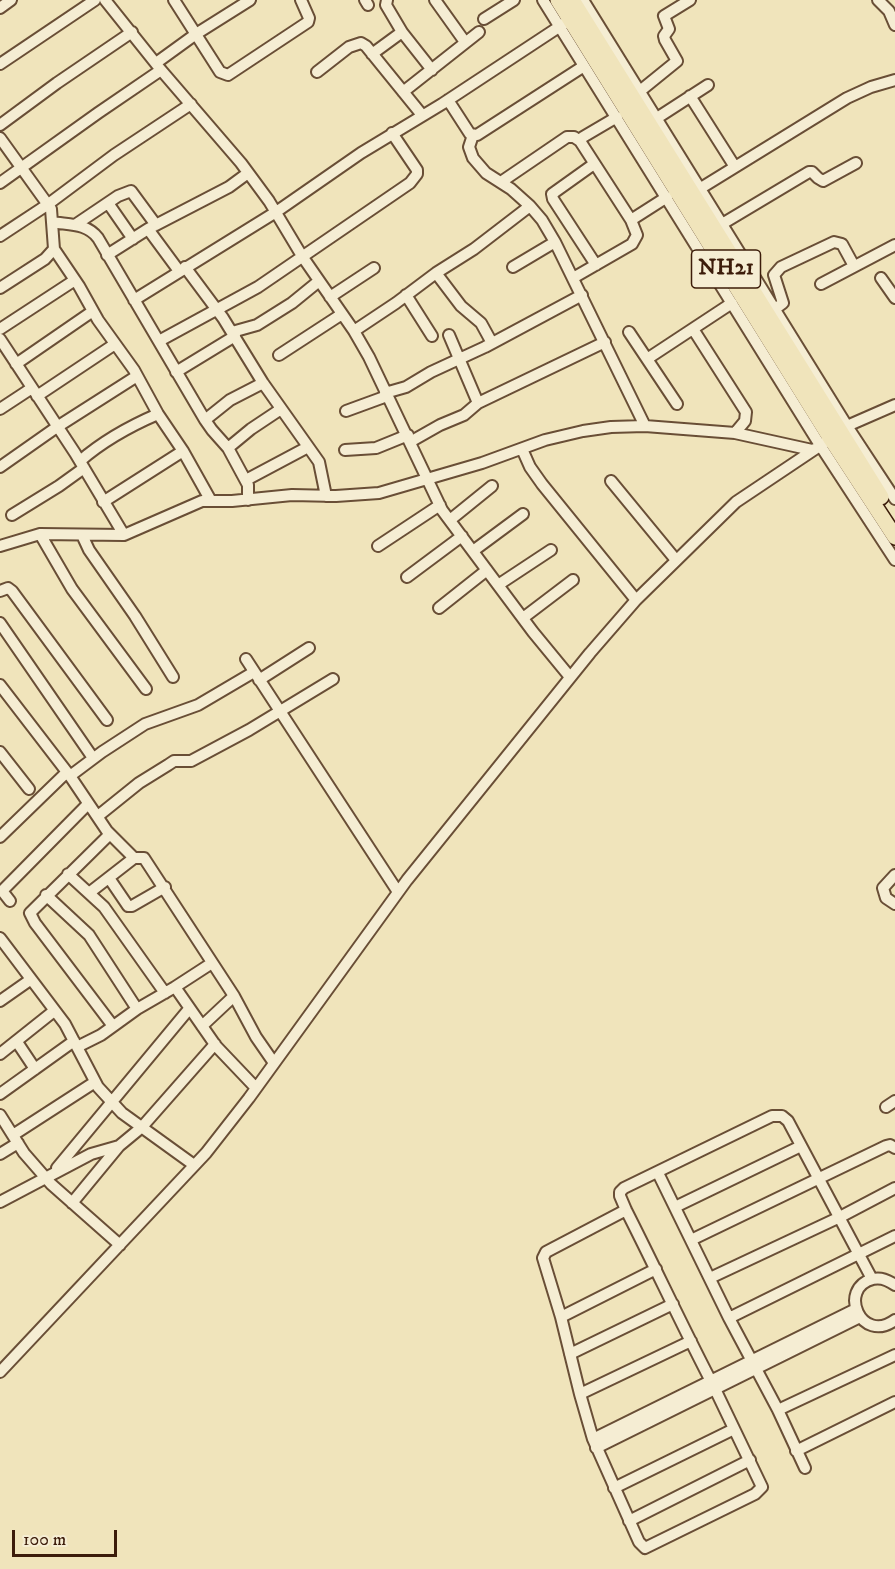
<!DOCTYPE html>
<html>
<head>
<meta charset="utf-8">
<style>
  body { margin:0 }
  #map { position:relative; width:895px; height:1569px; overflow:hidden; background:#f0e4bb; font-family:"IM FELL DW Pica",serif }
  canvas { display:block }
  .scale { position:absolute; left:12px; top:1530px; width:105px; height:27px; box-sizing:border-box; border:3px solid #3c1c0a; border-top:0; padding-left:8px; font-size:18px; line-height:21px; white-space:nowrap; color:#3c1c0a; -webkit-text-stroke:4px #f5edd3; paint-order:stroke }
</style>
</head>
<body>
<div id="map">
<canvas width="895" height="1569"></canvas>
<div class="scale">100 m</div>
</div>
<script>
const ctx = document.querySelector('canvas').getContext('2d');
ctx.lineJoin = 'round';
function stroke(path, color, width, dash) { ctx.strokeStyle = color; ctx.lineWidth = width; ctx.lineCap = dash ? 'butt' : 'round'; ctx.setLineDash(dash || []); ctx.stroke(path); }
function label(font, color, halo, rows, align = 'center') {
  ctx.font = font + ' "IM FELL DW Pica",serif'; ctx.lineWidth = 4.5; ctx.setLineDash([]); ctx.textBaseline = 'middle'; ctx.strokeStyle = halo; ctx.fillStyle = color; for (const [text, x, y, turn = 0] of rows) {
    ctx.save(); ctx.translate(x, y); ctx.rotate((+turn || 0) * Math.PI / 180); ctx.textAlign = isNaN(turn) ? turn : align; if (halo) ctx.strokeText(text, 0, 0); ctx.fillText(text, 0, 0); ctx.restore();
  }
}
const minor = new Path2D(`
  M 105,0 L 161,70 L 241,163 L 269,201 L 302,256 L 354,331 L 369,357 L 442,510 L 533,632 L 570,677
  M 174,0 L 220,72 L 228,75 L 308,22 L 309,18 L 301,0
  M 365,0 L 368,5
  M 387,0 L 386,5 L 402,32 L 432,70
  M 435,0 L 465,42
  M 543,0 L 820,445 L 895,560
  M 583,0 L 847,426 L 895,499
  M 878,0 L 889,11 L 895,25
  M 0,8 L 11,0
  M 484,19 L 514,0
  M 372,54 L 402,32
  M 156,63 L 196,34 L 250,0
  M 0,64 L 95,0
  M 317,72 L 349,47 L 361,43 L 366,46 L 422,115
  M 640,91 L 677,61 L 665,40 L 664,36 L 669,29 L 664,16 L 690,0
  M 403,92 L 479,32
  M 690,96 L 735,167
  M 448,100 L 470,134 L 477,135 L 584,66
  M 657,118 L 708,85
  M 0,125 L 57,83 L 132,32
  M 473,135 L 469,147 L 473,158 L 486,173 L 511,189 L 530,206
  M 0,138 L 51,209 L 54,249 L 79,286 L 98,320 L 134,370 L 158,414 L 183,451 L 211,501
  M 594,164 L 552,194 L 553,199 L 596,265
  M 501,182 L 567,137 L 574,137 L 580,141
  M 0,183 L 98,113 L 161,70
  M 701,188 L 847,98 L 871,87 L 895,80
  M 108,203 L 133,239
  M 631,220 L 667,197
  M 52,222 C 69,225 87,223 98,238 L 205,420 L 212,430 L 228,448 L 251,429 L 281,409
  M 75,225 L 118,196 L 131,191 L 156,225
  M 717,227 L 809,172 L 812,172 L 818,178 L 823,181 L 856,163
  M 148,229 L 179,271
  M 0,236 L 47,205 L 114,155 L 191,104
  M 107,255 L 148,229 L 229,187 L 248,173
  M 185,267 L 223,318 L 263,383 L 319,462 L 326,496
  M 513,267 L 555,242
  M 436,273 L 461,306 L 481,323 L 492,343
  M 573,278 L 632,244 L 637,235 L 631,220 L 580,141 L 583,137 L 617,117
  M 881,278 L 895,298
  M 821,284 L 895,245
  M 0,288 L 45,259 L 54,249
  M 406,295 L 432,336
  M 330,297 L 374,268
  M 134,300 L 276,212 L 361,153 L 442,104 L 565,23
  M 775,309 L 783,303 L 774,275 L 781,267 L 834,242 L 842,244 L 854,266
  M 0,329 L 75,280
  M 693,329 L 746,412 L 745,421 L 735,433
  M 354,331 L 396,303 L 436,273 L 474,249 L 530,206 L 542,220 L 555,242 L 645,426
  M 232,332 L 257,325 L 292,303 L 319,281
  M 629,332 L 677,404
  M 0,339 L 75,453 L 124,535
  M 159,341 L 258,287 L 410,183 L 417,174 L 417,170 L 392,133
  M 279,355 L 342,314
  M 647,359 L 732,303
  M 16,364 L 93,311
  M 176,372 L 235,336
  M 385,393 L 406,387 L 431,372 L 485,347 L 582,295
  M 37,396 L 115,344
  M 478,403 L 605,342
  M 0,409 L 32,388
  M 346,411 L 387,396
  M 205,420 L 230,400 L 263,383
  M 847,426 L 895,405
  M 410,442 L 440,425 L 464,415 L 478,403 L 449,335
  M 228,448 L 248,485 L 248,500
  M 522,449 L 530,467 L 542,484 L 636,600
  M 345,450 L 376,448 L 408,435
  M 80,461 C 103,441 130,426 158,414
  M 0,467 L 57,427 L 137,376
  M 246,480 L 308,447
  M 611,481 L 676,560
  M 103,502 L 183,451
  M 12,515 L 59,486 L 84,468
  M 450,520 L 492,486
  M 40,534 L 72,589 L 146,689
  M 82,535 L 89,550 L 135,616 L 173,677
  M 0,546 L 40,534 L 124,535 L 202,501 L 232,501 L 292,495 L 336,496 L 379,493 L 482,463 L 545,440 L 583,431 L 611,427 L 645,426 L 735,433 L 812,450
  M 378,546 L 440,505
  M 473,551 L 523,514
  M 407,577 L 462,536
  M 498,585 L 551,550
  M 0,591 L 8,588 L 12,591 L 107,720
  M 439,608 L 487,570
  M 523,618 L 573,580
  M 0,623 L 93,758
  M 246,659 L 398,892
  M 259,680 L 309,648
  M 0,685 L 70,776 L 107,831 L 134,858 L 144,858 L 234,996 L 256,1037 L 274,1063
  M 0,752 L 29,789
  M 70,776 L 102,752 L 145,724 L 198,705 L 254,672
  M 98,816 L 139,783 L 168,765 L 174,761 L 191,761 L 249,730 L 333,679
  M 110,834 L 30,913 L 35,923 L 113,1026
  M 0,837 L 67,772
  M 68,874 L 104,907 L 165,993
  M 895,875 L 883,888 L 886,898 L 895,904
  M 109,878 L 128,906 L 132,906 L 165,887
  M 89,893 L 134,858
  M 46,895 L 89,935 L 137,1009
  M 10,901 L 3,892 L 4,889 L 88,804
  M 0,938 L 65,1024 L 98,1087 L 122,1113 L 194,1165
  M 175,987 L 212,963
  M 0,1001 L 30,980
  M 202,1026 L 234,996
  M 17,1042 L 35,1069
  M 77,1047 L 101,1035 L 137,1009 L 175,987 L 216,1046 L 256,1088
  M 0,1054 L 54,1011
  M 0,1094 L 74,1041
  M 886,1107 L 895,1101
  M 0,1115 L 24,1153 L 51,1184 L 120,1245
  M 13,1135 L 95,1082
  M 0,1154 L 18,1143
  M 57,1168 L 189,1009
  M 658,1173 L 729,1318 L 778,1410 L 805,1468
  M 0,1202 L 91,1154 L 119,1146 L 142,1127 L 215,1044
  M 72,1203 L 119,1146
  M 675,1207 L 801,1146
  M 626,1210 L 546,1252 L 543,1258 L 561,1317 L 580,1394 L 593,1439 L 639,1542 L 645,1548 L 755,1494 L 762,1487 L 715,1389 C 684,1330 656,1269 626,1210 L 620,1196 L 620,1192 L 624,1188 L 772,1116 L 782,1116 L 788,1121 L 872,1279
  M 691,1240 L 886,1146 L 890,1145 L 895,1148
  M 710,1278 L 840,1217 L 895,1188
  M 895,1285 C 888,1280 881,1277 873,1279 C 837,1288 861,1345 895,1320
  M 561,1317 L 656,1269
  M 729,1318 L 895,1236
  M 570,1354 L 673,1304
  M 0,1372 L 206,1153 L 249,1098 L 407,880 L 590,653 L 636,600 L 736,502 L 836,435
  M 580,1394 L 691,1341
  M 778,1410 L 895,1355
  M 593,1439 L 856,1309
  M 596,1448 L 860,1317
  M 796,1451 L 895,1402
  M 614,1488 L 734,1429
  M 629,1521 L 750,1460`);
const highway = new Path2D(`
  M 558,0 L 831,439 L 895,537
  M 572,0 L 881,497`);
stroke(minor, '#694e36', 14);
stroke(highway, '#3c1c0a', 18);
stroke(minor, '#f5edd3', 10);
stroke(highway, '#f0e4bb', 15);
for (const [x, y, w] of [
  [726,269,69]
]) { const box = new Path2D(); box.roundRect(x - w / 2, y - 19, w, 38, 4.5); ctx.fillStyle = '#f5edd3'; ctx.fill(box); stroke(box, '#3c1c0a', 1.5); }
label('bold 22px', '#3c1c0a', null, [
  ["NH21",726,269]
]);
</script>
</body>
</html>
